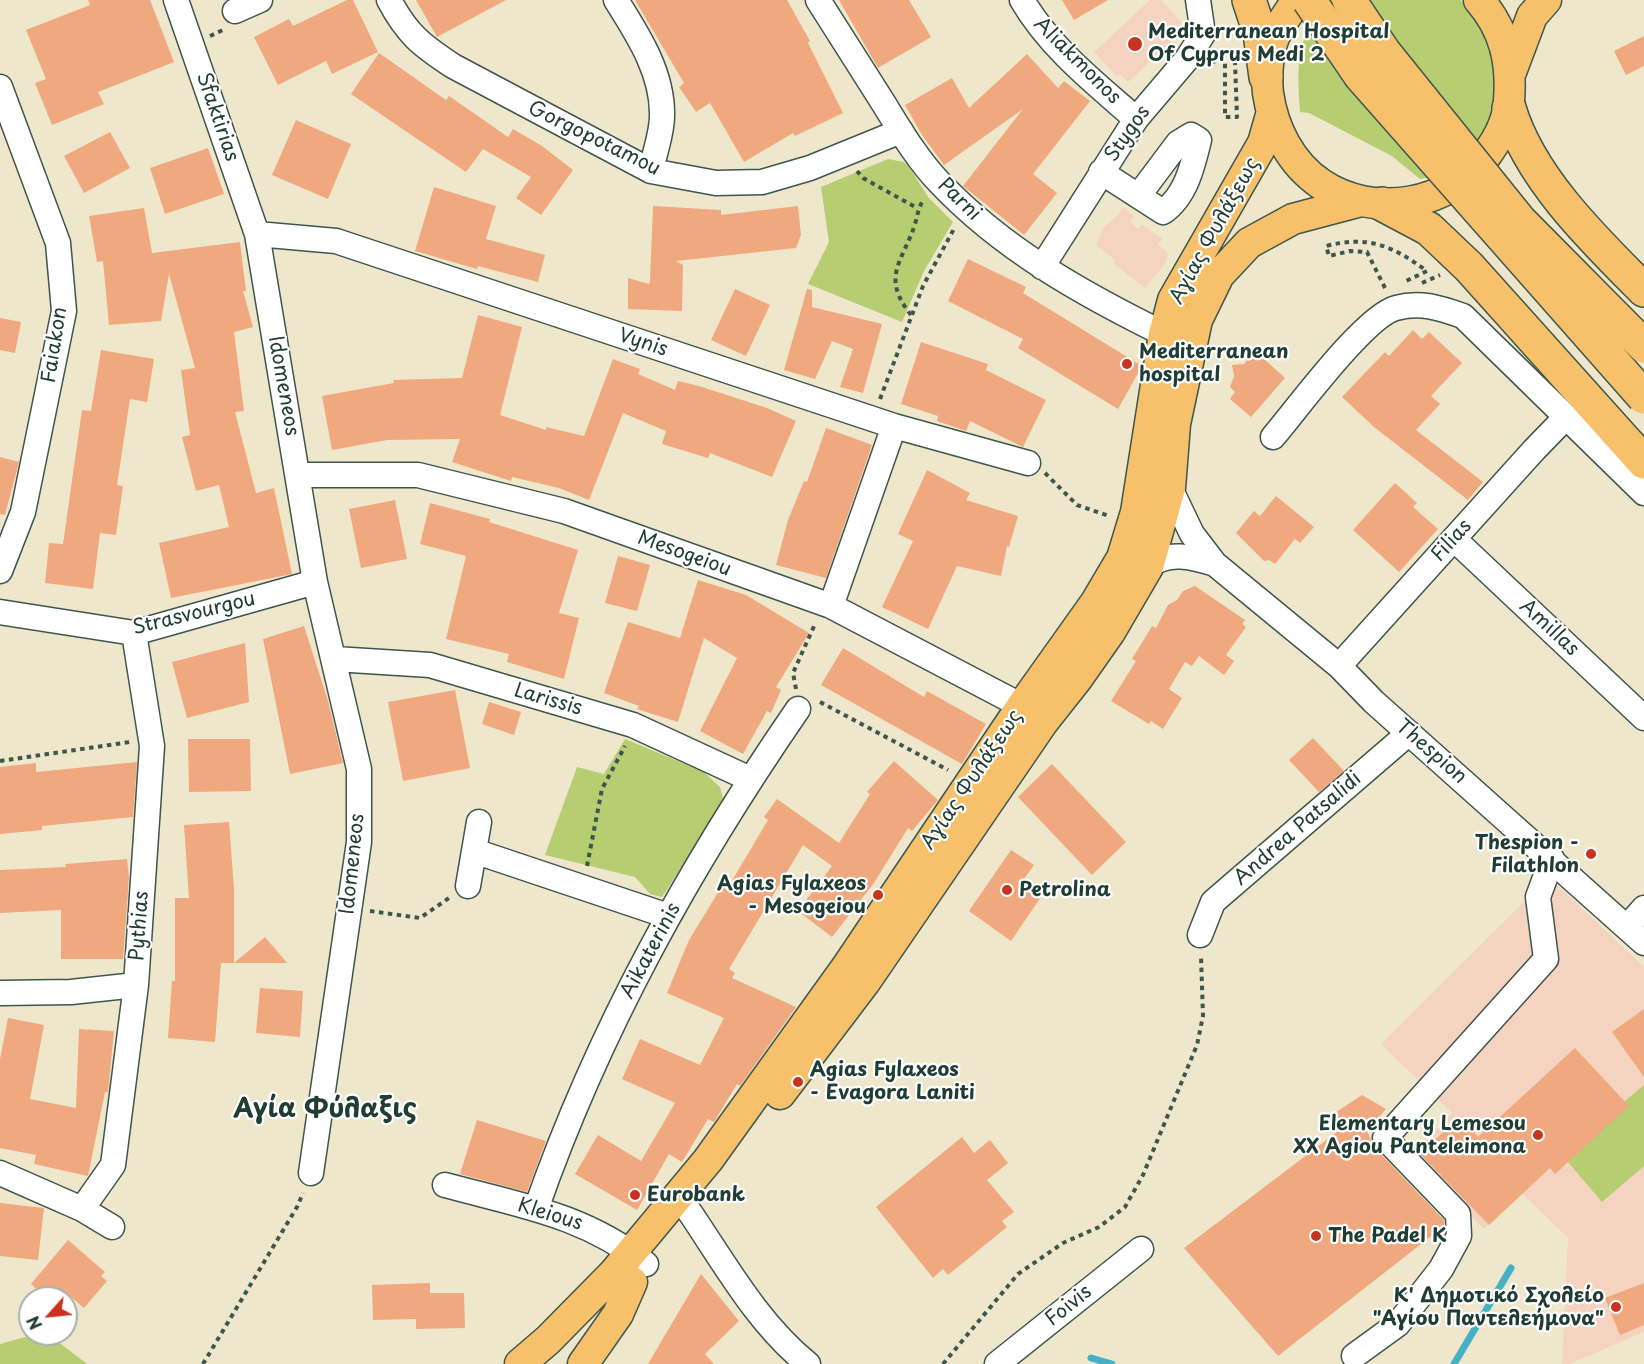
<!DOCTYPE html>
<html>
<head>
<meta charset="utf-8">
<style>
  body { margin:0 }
  #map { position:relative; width:1644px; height:1364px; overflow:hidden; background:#efe7cb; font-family:"Playpen Sans",sans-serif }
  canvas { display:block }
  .north { position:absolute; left:18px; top:1286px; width:60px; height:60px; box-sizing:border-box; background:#fff; border:2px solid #a5b1ae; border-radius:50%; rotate:243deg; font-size:16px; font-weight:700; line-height:24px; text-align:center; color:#1f3d34 }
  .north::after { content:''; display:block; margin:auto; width:21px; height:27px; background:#c8321e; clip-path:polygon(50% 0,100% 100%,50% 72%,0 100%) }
</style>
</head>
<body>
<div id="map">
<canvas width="1644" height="1364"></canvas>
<div class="north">N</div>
</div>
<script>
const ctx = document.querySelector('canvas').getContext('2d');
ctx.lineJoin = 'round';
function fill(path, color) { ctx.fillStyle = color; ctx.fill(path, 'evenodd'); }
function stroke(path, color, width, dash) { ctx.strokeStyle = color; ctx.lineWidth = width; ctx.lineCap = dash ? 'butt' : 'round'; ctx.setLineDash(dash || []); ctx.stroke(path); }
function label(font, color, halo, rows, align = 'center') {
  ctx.font = font + ' "Playpen Sans",sans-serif'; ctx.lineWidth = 4.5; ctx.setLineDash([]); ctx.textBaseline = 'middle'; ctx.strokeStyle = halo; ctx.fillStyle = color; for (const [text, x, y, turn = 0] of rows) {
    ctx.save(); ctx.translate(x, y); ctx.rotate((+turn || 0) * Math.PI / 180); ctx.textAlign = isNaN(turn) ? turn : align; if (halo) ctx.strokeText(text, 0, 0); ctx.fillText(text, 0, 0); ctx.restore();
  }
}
fill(new Path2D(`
  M 1150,0 L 1161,0 L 1182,23 L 1173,32 L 1177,36 L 1128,82 L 1120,74 L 1116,76 L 1094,52 Z
  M 1123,207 L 1134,216 L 1130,222 L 1138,229 L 1142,224 L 1162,239 L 1158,245 L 1168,253 L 1165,264 L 1145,288 L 1113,263 L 1115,260 L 1096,245 L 1103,228 L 1118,215 Z
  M 1549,877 L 1644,967 L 1644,1332 L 1569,1364 L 1562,1364 L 1568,1238 L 1521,1192 L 1484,1229 L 1411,1157 L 1452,1113 L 1381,1044 Z`), '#f5d3c1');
fill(new Path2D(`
  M 1329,0 L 1460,0 C 1505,34 1508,101 1480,147 C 1472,161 1435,177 1420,179 L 1392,156 L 1309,113 L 1300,112 C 1297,65 1295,36 1329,0 Z
  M 888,159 L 904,162 L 909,167 L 929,198 L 953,222 L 924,271 L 902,322 L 808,284 L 829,242 L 821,187 Z
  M 625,739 L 704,772 L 720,787 L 724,802 L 662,897 L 650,894 L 635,877 L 545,855 L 577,767 L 604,774 Z
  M 1644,1085 L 1644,1166 L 1602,1202 L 1562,1155 Z
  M 36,1334 L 48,1334 L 87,1364 L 0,1364 L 0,1344 Z`), '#b6cd72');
stroke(new Path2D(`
  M 1091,1358 L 1112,1364
  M 1454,1364 L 1511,1268`), '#46b1c4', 7);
fill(new Path2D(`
  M 88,0 L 150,0 L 174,62 L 98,92 L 104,104 L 52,125 L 35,83 L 46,79 L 26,30 L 90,5 Z
  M 347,0 L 353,0 L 378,52 L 332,74 L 326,61 L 278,85 L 254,37 L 289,19 L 293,26 Z
  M 416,0 L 506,0 L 437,37 Z
  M 635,0 L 787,0 L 810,41 L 808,43 L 843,113 L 795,136 L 793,133 L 744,162 L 710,103 L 696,112 L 679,87 L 684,83 Z
  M 839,0 L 909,0 L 931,37 L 878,68 Z
  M 1062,0 L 1108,0 L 1074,20 Z
  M 1644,36 L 1644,66 L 1626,75 L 1614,51 Z
  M 379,53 L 446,100 L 449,96 L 508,137 L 513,129 L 542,146 L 573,170 L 541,215 L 516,198 L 531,177 L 483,149 L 466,172 L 351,94 Z
  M 1027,54 L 1058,88 L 1064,81 L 1090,101 L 1033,174 L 1057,193 L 1024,235 L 963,186 L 1023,109 L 944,165 L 922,135 L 905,105 L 952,78 L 969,108 Z
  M 296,120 L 351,144 L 328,199 L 272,175 Z
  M 110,132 L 130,168 L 84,193 L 64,156 Z
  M 208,148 L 224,194 L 165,214 L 150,168 Z
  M 434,187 L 496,206 L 486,239 L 545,255 L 538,282 L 478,266 L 477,269 L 415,251 Z
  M 653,206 L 721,210 L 721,215 L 798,206 L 801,235 L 796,248 L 676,261 L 683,265 L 682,311 L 628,309 L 628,278 L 649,284 L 650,281 Z
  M 144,208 L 152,253 L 240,242 L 246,291 L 243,291 L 253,327 L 234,332 L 244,411 L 235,412 L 256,493 L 274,488 L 292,574 L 171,598 L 159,543 L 229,527 L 219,485 L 196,491 L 182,437 L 190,435 L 181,370 L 195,368 L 169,274 L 161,321 L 109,325 L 103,261 L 97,262 L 89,216 Z
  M 968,259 L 1026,287 L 1023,293 L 1142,366 L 1118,409 L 1018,348 L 1023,339 L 948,301 Z
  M 735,289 L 770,305 L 746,356 L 711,340 Z
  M 807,289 L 812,290 L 812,307 L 882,324 L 863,393 L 840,387 L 853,349 L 832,341 L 815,379 L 784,370 Z
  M 478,315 L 522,327 L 500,415 L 546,430 L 546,427 L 584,436 L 613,359 L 640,369 L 638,374 L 675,390 L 678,381 L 699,386 L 767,408 L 796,421 L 772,477 L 710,453 L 708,458 L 662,444 L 666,431 L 623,413 L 589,500 L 559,488 L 512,477 L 511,481 L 452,462 L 460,439 L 387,440 L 332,450 L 322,396 L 394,383 L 393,380 L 462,378 Z
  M 0,318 L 21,322 L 15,353 L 0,350 Z
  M 1413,330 L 1422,339 L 1429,332 L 1462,363 L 1431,396 L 1440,404 L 1416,430 L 1483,482 L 1468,500 L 1374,427 L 1342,397 L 1385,352 L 1389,356 Z
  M 921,342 L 988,364 L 986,370 L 1046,400 L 1023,447 L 970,421 L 966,431 L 937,421 L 938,416 L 901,404 Z
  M 101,350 L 154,359 L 147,402 L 130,399 L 117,485 L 123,486 L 116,535 L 100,533 L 93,589 L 45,583 L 49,543 L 63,544 L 82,410 L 91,411 Z
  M 1255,351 L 1285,378 L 1251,417 L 1230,399 L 1235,392 L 1230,387 L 1234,376 L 1232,365 L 1244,364 Z
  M 826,428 L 872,445 L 826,578 L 776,565 L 788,520 L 804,481 L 807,482 Z
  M 0,457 L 19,462 L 5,515 L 0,514 Z
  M 927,470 L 970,493 L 966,500 L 1018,516 L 1009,547 L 1007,546 L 1001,576 L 957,566 L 928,629 L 882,607 L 913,541 L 898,534 Z
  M 1395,483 L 1417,503 L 1413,507 L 1438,529 L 1399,572 L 1353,530 Z
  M 1276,496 L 1314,527 L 1300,543 L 1295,539 L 1275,564 L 1269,560 L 1264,561 L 1236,533 L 1254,511 L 1260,516 Z
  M 395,500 L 407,559 L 361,568 L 349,509 Z
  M 430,503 L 490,519 L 489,522 L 578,550 L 559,613 L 579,618 L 564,679 L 507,662 L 509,654 L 446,639 L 466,556 L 420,544 Z
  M 618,556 L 650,565 L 637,611 L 605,603 Z
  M 698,580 L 746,595 L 809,633 L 776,687 L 781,690 L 771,713 L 767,711 L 743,754 L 700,731 L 737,658 L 704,638 L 678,722 L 637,709 L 639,706 L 604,693 L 628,622 L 680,638 Z
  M 1195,586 L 1245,620 L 1242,624 L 1246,627 L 1226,655 L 1234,661 L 1224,675 L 1199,656 L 1192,666 L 1185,662 L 1169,689 L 1182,698 L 1163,729 L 1151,721 L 1149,724 L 1111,701 L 1136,661 L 1132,659 L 1152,626 L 1156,628 L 1168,605 L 1177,600 L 1183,591 Z
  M 304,626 L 328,701 L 343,763 L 290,774 L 263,639 Z
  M 245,643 L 249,702 L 187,718 L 172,662 Z
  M 843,648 L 924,697 L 927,691 L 986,724 L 962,764 L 821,685 Z
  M 455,690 L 470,768 L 403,781 L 388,702 Z
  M 489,702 L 521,712 L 514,735 L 482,724 Z
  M 1313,738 L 1344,771 L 1319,792 L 1289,760 Z
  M 188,739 L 250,739 L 251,791 L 189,792 Z
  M 894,761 L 938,800 L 912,831 L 908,828 L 874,883 L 832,937 L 798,911 L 832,866 L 803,845 L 729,969 L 735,973 L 732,978 L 796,1007 L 740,1086 L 737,1084 L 714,1122 L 708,1119 L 682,1162 L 669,1154 L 637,1210 L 575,1174 L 598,1135 L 641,1161 L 675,1103 L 622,1079 L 640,1039 L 700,1065 L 724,1018 L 667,993 L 689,940 L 725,881 L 730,884 L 768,820 L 764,817 L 777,799 L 839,843 L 870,794 L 867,792 Z
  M 137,762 L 133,817 L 42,826 L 42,830 L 0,834 L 0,767 L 36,763 L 36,772 Z
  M 1052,764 L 1126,842 L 1092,875 L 1018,797 Z
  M 229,822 L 234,889 L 234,963 L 221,963 L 215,1042 L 168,1038 L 172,981 L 175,981 L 175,898 L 189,898 L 184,825 Z
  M 1011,850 L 1034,865 L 1021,883 L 1041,897 L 1011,941 L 969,911 Z
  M 127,859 L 129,878 L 123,959 L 61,959 L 61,910 L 0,913 L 0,870 L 66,867 L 65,864 Z
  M 265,937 L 287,963 L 234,963 Z
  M 260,988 L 303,991 L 300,1037 L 256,1033 Z
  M 1644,1009 L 1644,1077 L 1612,1032 Z
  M 8,1018 L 44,1025 L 30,1099 L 76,1108 L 79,1029 L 114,1031 L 108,1092 L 105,1092 L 88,1176 L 34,1164 L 36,1155 L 0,1148 L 0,1059 Z
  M 1575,1048 L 1629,1106 L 1555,1174 L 1550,1168 L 1489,1225 L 1420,1154 L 1459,1117 L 1478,1137 Z
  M 1362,1095 L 1386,1109 L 1367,1131 L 1374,1147 L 1444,1220 L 1444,1226 L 1278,1356 L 1184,1248 L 1341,1129 L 1332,1115 Z
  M 477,1120 L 546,1141 L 527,1192 L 460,1174 Z
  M 962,1137 L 974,1153 L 990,1140 L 1008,1163 L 987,1180 L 1014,1212 L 1002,1221 L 1007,1227 L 948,1275 L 943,1269 L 933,1278 L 876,1207 Z
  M 0,1203 L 44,1208 L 38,1260 L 0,1256 Z
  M 68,1240 L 105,1272 L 101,1276 L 107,1281 L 84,1308 L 64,1291 L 58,1298 L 46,1298 L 31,1284 Z
  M 701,1274 L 739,1321 L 705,1354 L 714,1364 L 648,1364 Z
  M 430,1283 L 430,1293 L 464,1293 L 465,1328 L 416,1329 L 416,1319 L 373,1320 L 372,1285 Z
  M 1644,1283 L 1644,1325 L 1620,1335 L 1605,1298 Z`), '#f0a87e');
const minor = new Path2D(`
  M 176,0 L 257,234 L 315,582 L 359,769 L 359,842 L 311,1173
  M 389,0 C 407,34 421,45 453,66 L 651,171 L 716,183 L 762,182 L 810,168 L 901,131
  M 616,0 C 638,35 663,73 662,116 C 662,134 654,154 651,171
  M 818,0 C 840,35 862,69 884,104 C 900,130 917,159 939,182 C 1002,249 1083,294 1164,334
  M 1022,0 C 1050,48 1095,83 1136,119
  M 235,11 L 260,0
  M 0,87 L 58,243 L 64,311 L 23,512 L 0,571
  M 1101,172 L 1163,212 C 1186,196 1193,165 1199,140 L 1191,135 L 1178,143 L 1139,195
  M 257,234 L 336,241 L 894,426 L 1028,463
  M 1042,267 L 1136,119 L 1187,59 L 1203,34 L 1198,0
  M 1273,437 C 1297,409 1365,316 1396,308 C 1420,301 1440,308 1463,316 L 1644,493
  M 298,475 L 418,475 L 564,511 L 831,606 L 1022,706 L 1036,717
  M 1170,488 L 1192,534 L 1215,564 L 1339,666 L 1374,702 L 1644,943
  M 1454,539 L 1644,718
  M 1148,567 C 1167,550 1193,557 1215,564
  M 831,606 L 894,426
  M 0,612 L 134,633 L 315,582
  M 335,659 L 430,665 L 633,725 L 750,779
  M 1339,666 L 1534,450 L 1566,417
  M 474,851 L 668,916
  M 468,886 L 479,822
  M 1628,926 L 1644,908
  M 1200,935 L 1213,902 L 1409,733
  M 0,993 L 71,992 L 136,985
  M 0,1173 L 82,1209 L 112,1227
  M 445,1185 C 519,1205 585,1215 646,1264
  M 82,1209 L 113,1165 L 136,985 L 152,746 L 134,633
  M 536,1209 C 599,1029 690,866 798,709
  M 689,1211 C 725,1264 758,1324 808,1364
  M 1354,1356 L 1398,1324 L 1441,1269 L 1459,1236 L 1458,1214 L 1385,1138 L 1546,959 L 1538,897 L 1552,859
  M 997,1364 L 1141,1249`);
const major = new Path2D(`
  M 1297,0 C 1290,11 1281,23 1275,35 C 1268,51 1266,75 1268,93 C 1273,128 1290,163 1321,184 C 1373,219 1451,206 1487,154 C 1498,139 1508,120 1509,101 C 1512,62 1505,30 1479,0
  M 1511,72 L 1532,16 L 1546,0
  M 780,1094 L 865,982 L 1043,722 L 1077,679 L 1110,632 L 1148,567 L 1170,488 L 1175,424 L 1197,320 L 1219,275 L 1249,243 L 1293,219 L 1361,201
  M 520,1364 L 548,1340 L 614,1273 L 708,1160 L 846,968 L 1022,706 L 1096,602 L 1122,558 L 1136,512 L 1164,334 L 1173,300 L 1263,143 L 1271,115
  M 583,1364 L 618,1314 L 632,1282`);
const highway = new Path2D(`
  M 1249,0 L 1260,33 L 1266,77
  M 1509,108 C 1529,177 1594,240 1644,290
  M 1382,204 L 1429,229 L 1469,267 L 1644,462`);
stroke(minor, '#3e564b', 27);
stroke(major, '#3e564b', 33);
stroke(highway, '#3e564b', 36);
stroke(new Path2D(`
  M 210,36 L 225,29
  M 1211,62 L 1225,60 L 1225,117 L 1237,117 L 1235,62
  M 857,171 L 863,178 L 917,208
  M 1422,283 L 1440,275
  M 1385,288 L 1367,252 L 1350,251 L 1329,256 L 1326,246 C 1370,235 1392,246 1427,271 L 1404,282
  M 911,315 C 880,276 903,262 915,224 C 918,214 918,208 924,199
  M 880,399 L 923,286 L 955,227
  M 1045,473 L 1077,505 L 1109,516
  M 796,689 L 793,673 L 815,624
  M 820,702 L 948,770
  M 0,761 L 130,742
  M 587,866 L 602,789 L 625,746
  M 370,911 L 420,918 L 449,898
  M 203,1364 L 297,1207 L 303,1193
  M 943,1364 L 1018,1274 L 1063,1243 L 1099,1227 L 1125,1207 L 1143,1175 L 1197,1045 L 1203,1016 L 1201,956`), '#3e564b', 4, [4.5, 4.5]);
stroke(minor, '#fff', 24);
stroke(major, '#f7c06b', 30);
stroke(highway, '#f7c06b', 33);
const highwayBridge = new Path2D(`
  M 1309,0 L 1360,75 L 1644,397
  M 1349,0 L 1384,52 L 1520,221 L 1644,346`);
stroke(highwayBridge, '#3e564b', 36, []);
stroke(highwayBridge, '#f7c06b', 33);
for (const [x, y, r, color] of [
  [1135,44,8,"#c8321e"],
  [1127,364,6,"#c8321e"],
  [1591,854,6,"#c8321e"],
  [1007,890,6,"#c8321e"],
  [878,895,6,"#c8321e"],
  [798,1082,6,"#c8321e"],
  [1538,1135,6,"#c8321e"],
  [635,1195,6,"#c8321e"],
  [1316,1236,6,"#c8321e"],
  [1616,1307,6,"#c8321e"]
]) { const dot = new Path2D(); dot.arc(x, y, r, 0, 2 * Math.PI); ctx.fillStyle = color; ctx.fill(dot); stroke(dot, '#fff', 2); }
label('bold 20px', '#1f3d34', '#fff', [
  ["Mediterranean Hospital",1148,32],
  ["Of Cyprus Medi 2",1148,55],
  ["Mediterranean",1139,352],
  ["hospital",1139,375],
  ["Thespion -",1579,843,"right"],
  ["Filathlon",1579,866,"right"],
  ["Agias Fylaxeos",866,884,"right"],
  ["- Mesogeiou",866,907,"right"],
  ["Petrolina",1019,890],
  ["Agias Fylaxeos",810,1070],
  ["- Evagora Laniti",810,1093],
  ["Elementary Lemesou",1526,1124,"right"],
  ["XX Agiou Panteleimona",1526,1147,"right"],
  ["Eurobank",647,1195],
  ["The Padel K",1328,1236],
  ["Κ' Δημοτικό Σχολείο",1604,1296,"right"],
  ["\"Αγίου Παντελεήμονα\"",1604,1319,"right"]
], 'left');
label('20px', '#1f3d34', '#fff', [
  ["Aliakmonos",1077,61,45],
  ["Sfaktirias",217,117,71],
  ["Stygos",1128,134,-55],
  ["Gorgopotamou",594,139,26],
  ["Parni",959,200,44],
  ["Αγίας Φυλάξεως",1215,231,-61],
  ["Vynis",643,343,18],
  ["Faiakon",55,345,-81],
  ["Idomeneos",283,386,80],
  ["Filias",1452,541,-48],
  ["Mesogeiou",684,554,20],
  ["Strasvourgou",194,614,-14],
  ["Amillas",1549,628,43],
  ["Larissis",548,700,16],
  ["Thespion",1431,752,41],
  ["Αγίας Φυλάξεως",972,780,-56],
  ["Andrea Patsalidi",1298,829,-41],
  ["Idomeneos",353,864,-84],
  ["Pythias",140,926,-86],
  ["Aikaterinis",651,951,-62],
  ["Kleious",550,1215,17],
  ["Foivis",1069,1306,-39]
]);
label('bold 26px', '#1f3d34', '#fff', [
  ["Αγία Φύλαξις",325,1110]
]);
</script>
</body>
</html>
